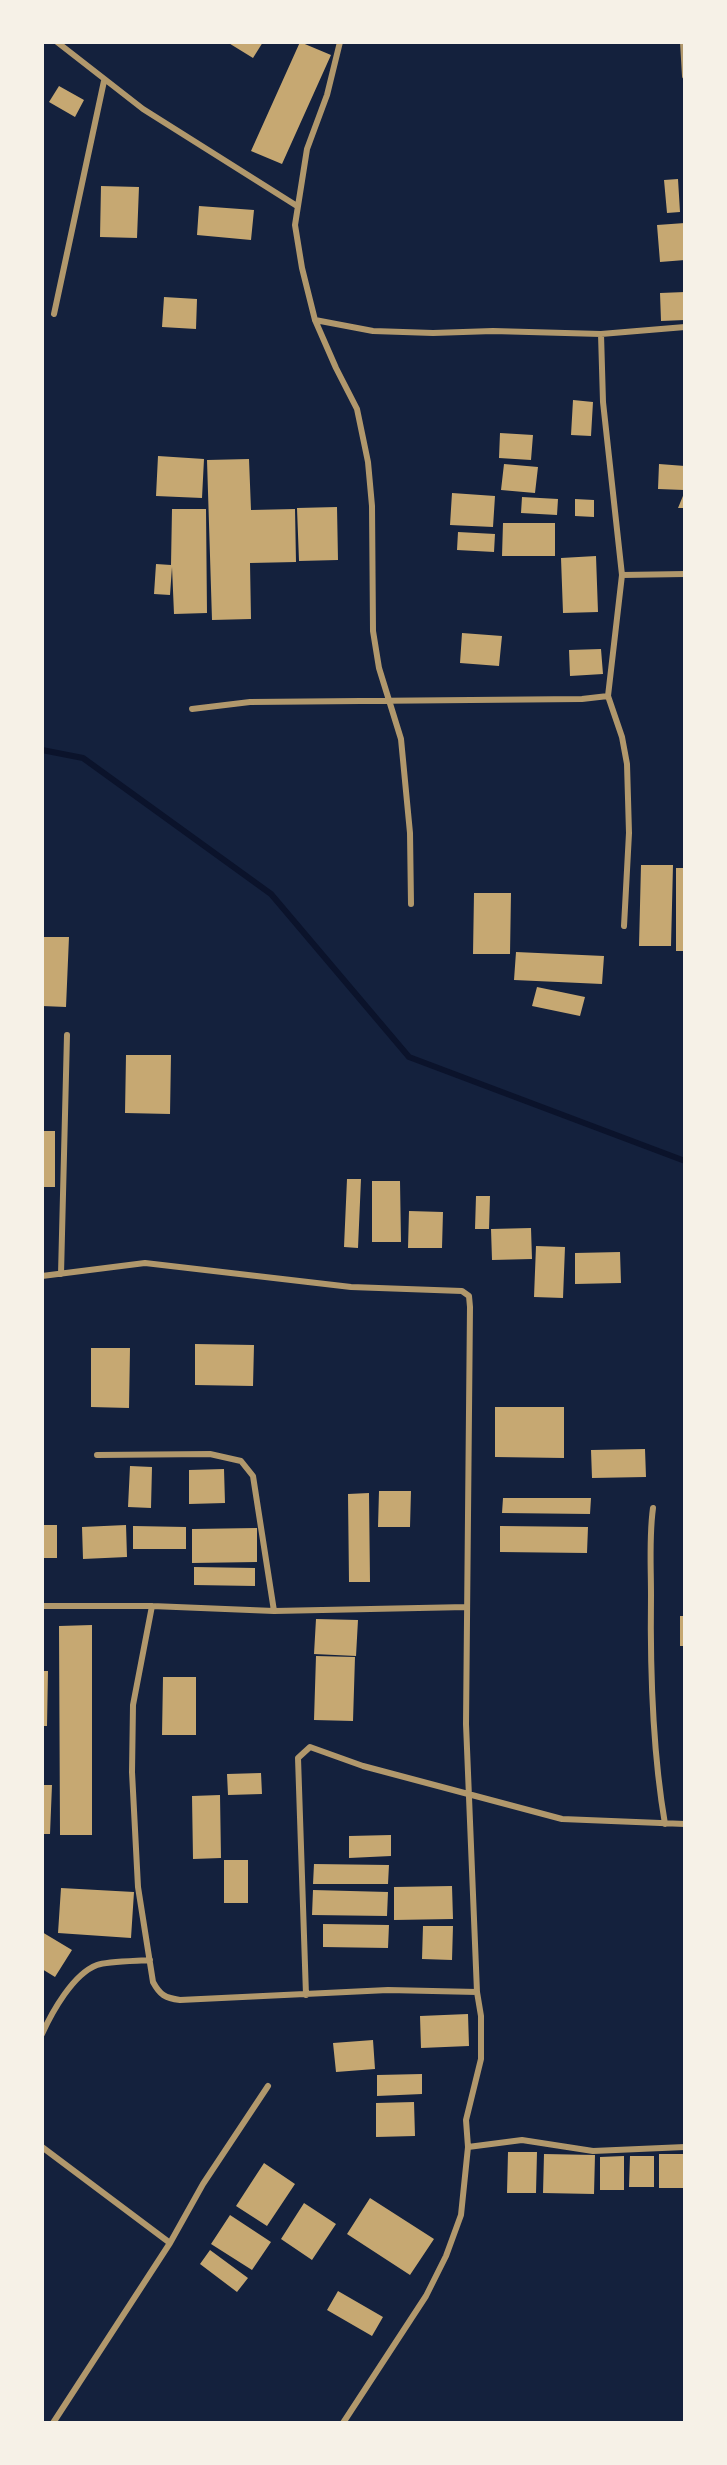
<!DOCTYPE html>
<html>
<head>
<meta charset="utf-8">
<style>
  body { margin:0 }
  #map { position:relative; width:727px; height:2465px; overflow:hidden; background:#14213d; font-family:Inter,sans-serif }
  canvas { display:block }
  .frame { position:absolute; inset:0; border:44px solid #f6f1e7; pointer-events:none }
</style>
</head>
<body>
<div id="map">
<canvas width="727" height="2465"></canvas>
<div class="frame"></div>
</div>
<script>
const ctx = document.querySelector('canvas').getContext('2d');
ctx.lineJoin = 'round';
function stroke(path, color, width, dash) { ctx.strokeStyle = color; ctx.lineWidth = width; ctx.lineCap = dash ? 'butt' : 'round'; ctx.setLineDash(dash || []); ctx.stroke(path); }
function fill(path, color) { ctx.fillStyle = color; ctx.fill(path, 'evenodd'); }
stroke(new Path2D(`
  M 42,750 L 83,758 L 271,894 L 409,1057 L 685,1161`), '#0b132b', 6);
fill(new Path2D(`
  M 227,42 L 263,42 L 253,58 Z
  M 300,42 L 331,55 L 282,164 L 251,151 Z
  M 59,86 L 84,100 L 75,117 L 49,102 Z
  M 678,179 L 680,212 L 667,213 L 664,180 Z
  M 101,186 L 139,187 L 137,238 L 100,237 Z
  M 199,206 L 254,210 L 251,240 L 197,235 Z
  M 685,223 L 685,260 L 660,262 L 657,225 Z
  M 685,292 L 685,320 L 661,321 L 660,293 Z
  M 164,297 L 197,299 L 196,329 L 162,327 Z
  M 573,400 L 593,402 L 591,436 L 571,435 Z
  M 500,433 L 533,435 L 531,460 L 499,458 Z
  M 158,456 L 204,459 L 202,498 L 156,496 Z
  M 249,459 L 251,510 L 295,509 L 296,562 L 250,563 L 251,619 L 212,620 L 207,460 Z
  M 504,464 L 538,467 L 535,493 L 501,490 Z
  M 659,464 L 685,466 L 684,490 L 658,489 Z
  M 685,491 L 685,508 L 678,508 Z
  M 452,493 L 495,496 L 493,527 L 450,525 Z
  M 522,497 L 558,499 L 557,515 L 521,513 Z
  M 575,499 L 594,500 L 594,517 L 575,516 Z
  M 337,507 L 338,560 L 299,561 L 297,508 Z
  M 172,509 L 206,509 L 207,613 L 174,614 L 172,567 L 170,595 L 154,594 L 156,564 L 171,565 Z
  M 503,523 L 555,523 L 555,556 L 502,556 Z
  M 458,532 L 495,534 L 494,552 L 457,550 Z
  M 596,556 L 598,612 L 563,613 L 561,558 Z
  M 462,633 L 502,636 L 499,666 L 460,663 Z
  M 601,649 L 603,674 L 570,676 L 569,650 Z
  M 641,865 L 673,865 L 671,946 L 639,946 Z
  M 676,868 L 685,868 L 685,951 L 676,951 Z
  M 474,893 L 511,893 L 510,954 L 473,954 Z
  M 42,937 L 69,937 L 66,1007 L 42,1006 Z
  M 516,952 L 604,956 L 602,984 L 514,980 Z
  M 537,987 L 585,997 L 580,1016 L 532,1006 Z
  M 126,1055 L 171,1055 L 170,1114 L 125,1113 Z
  M 42,1131 L 55,1131 L 55,1187 L 42,1187 Z
  M 347,1179 L 361,1179 L 358,1248 L 344,1247 Z
  M 372,1181 L 400,1181 L 401,1242 L 372,1242 Z
  M 476,1196 L 490,1196 L 489,1229 L 475,1229 Z
  M 409,1211 L 443,1212 L 442,1248 L 408,1248 Z
  M 531,1228 L 532,1259 L 492,1260 L 491,1229 Z
  M 536,1246 L 565,1247 L 563,1298 L 534,1297 Z
  M 620,1252 L 621,1283 L 575,1284 L 575,1253 Z
  M 195,1344 L 254,1345 L 253,1386 L 195,1385 Z
  M 91,1348 L 130,1348 L 129,1408 L 91,1407 Z
  M 495,1407 L 564,1407 L 564,1458 L 495,1457 Z
  M 645,1449 L 646,1477 L 592,1478 L 591,1450 Z
  M 130,1466 L 152,1467 L 151,1508 L 128,1507 Z
  M 224,1469 L 225,1503 L 189,1504 L 189,1470 Z
  M 379,1491 L 411,1491 L 410,1527 L 378,1527 Z
  M 369,1493 L 370,1582 L 349,1582 L 348,1494 Z
  M 503,1498 L 591,1498 L 590,1514 L 502,1513 Z
  M 42,1525 L 57,1525 L 57,1558 L 42,1558 Z
  M 126,1525 L 127,1557 L 83,1559 L 82,1527 Z
  M 133,1526 L 186,1527 L 186,1549 L 133,1549 Z
  M 500,1526 L 588,1527 L 587,1553 L 500,1552 Z
  M 257,1528 L 257,1562 L 192,1563 L 192,1529 Z
  M 194,1567 L 255,1568 L 255,1586 L 194,1585 Z
  M 680,1616 L 685,1616 L 685,1646 L 680,1646 Z
  M 316,1619 L 358,1620 L 356,1656 L 314,1654 Z
  M 92,1625 L 92,1835 L 60,1835 L 59,1626 Z
  M 316,1656 L 355,1657 L 353,1721 L 314,1720 Z
  M 42,1671 L 48,1671 L 47,1726 L 42,1726 Z
  M 163,1677 L 196,1677 L 196,1735 L 162,1735 Z
  M 261,1773 L 262,1794 L 228,1795 L 227,1774 Z
  M 42,1785 L 52,1785 L 50,1834 L 42,1834 Z
  M 220,1795 L 221,1858 L 193,1859 L 192,1796 Z
  M 391,1835 L 391,1856 L 349,1858 L 349,1836 Z
  M 224,1860 L 248,1860 L 248,1903 L 224,1903 Z
  M 314,1864 L 389,1865 L 388,1884 L 313,1884 Z
  M 452,1886 L 453,1919 L 394,1920 L 394,1887 Z
  M 61,1888 L 134,1892 L 131,1938 L 58,1933 Z
  M 313,1890 L 388,1892 L 387,1916 L 312,1915 Z
  M 323,1924 L 389,1925 L 388,1948 L 323,1947 Z
  M 423,1926 L 453,1926 L 452,1960 L 422,1959 Z
  M 42,1932 L 72,1950 L 55,1977 L 42,1969 Z
  M 468,2014 L 469,2046 L 421,2048 L 420,2016 Z
  M 373,2040 L 375,2069 L 336,2072 L 333,2043 Z
  M 422,2074 L 422,2094 L 377,2096 L 377,2075 Z
  M 414,2102 L 415,2136 L 376,2137 L 376,2103 Z
  M 508,2152 L 537,2152 L 536,2193 L 507,2193 Z
  M 544,2154 L 595,2155 L 594,2194 L 543,2193 Z
  M 659,2154 L 684,2154 L 684,2188 L 659,2188 Z
  M 624,2156 L 624,2190 L 600,2190 L 600,2157 Z
  M 630,2156 L 654,2156 L 654,2187 L 629,2187 Z
  M 264,2163 L 295,2184 L 267,2226 L 236,2206 Z
  M 370,2198 L 434,2239 L 410,2275 L 347,2234 Z
  M 304,2203 L 336,2224 L 312,2260 L 281,2239 Z
  M 230,2215 L 271,2242 L 252,2270 L 211,2244 Z
  M 210,2250 L 248,2278 L 237,2292 L 200,2264 Z
  M 338,2291 L 383,2317 L 372,2336 L 327,2310 Z`), '#c6a872');
stroke(new Path2D(`
  M 57,42 L 143,109 L 297,206
  M 340,42 L 327,95 L 307,149 L 295,225 L 302,268 L 315,320 L 336,368 L 357,409 L 368,462 L 372,506 L 373,631 L 379,668 L 401,739 L 410,833 L 411,904
  M 683,42 L 685,76
  M 54,314 L 104,81
  M 315,320 L 373,331 L 433,333 L 493,331 L 601,334 L 685,327
  M 601,334 L 603,402 L 622,575 L 608,696 L 622,737 L 627,764 L 629,833 L 624,926
  M 622,575 L 685,574
  M 192,709 L 250,702 L 582,699 L 608,696
  M 61,1274 L 67,1035
  M 42,1276 L 145,1263 L 351,1287 L 462,1291 L 469,1296 L 470,1307 L 466,1724 L 477,1992 L 481,2016 L 481,2059 L 466,2120 L 468,2147 L 461,2215 L 446,2256 L 426,2296 L 343,2423
  M 97,1455 L 210,1454 L 241,1461 L 253,1476 L 274,1611
  M 653,1508 C 649,1537 651,1565 651,1595 C 650,1671 652,1748 665,1824
  M 42,1606 L 152,1606 L 274,1611 L 467,1607
  M 152,1606 L 133,1705 L 132,1772 L 138,1887 L 153,1982 C 160,1995 165,1998 180,2000 L 388,1990 L 477,1992
  M 306,1995 L 298,1758 L 310,1747 L 363,1766 L 562,1819 L 685,1824
  M 42,2034 C 52,2012 73,1974 97,1965 C 107,1961 137,1961 150,1960
  M 42,2147 L 170,2243
  M 468,2147 L 522,2140 L 593,2151 L 685,2147
  M 53,2423 L 170,2243 L 203,2184 L 268,2086`), '#b1986c', 6);
</script>
</body>
</html>
